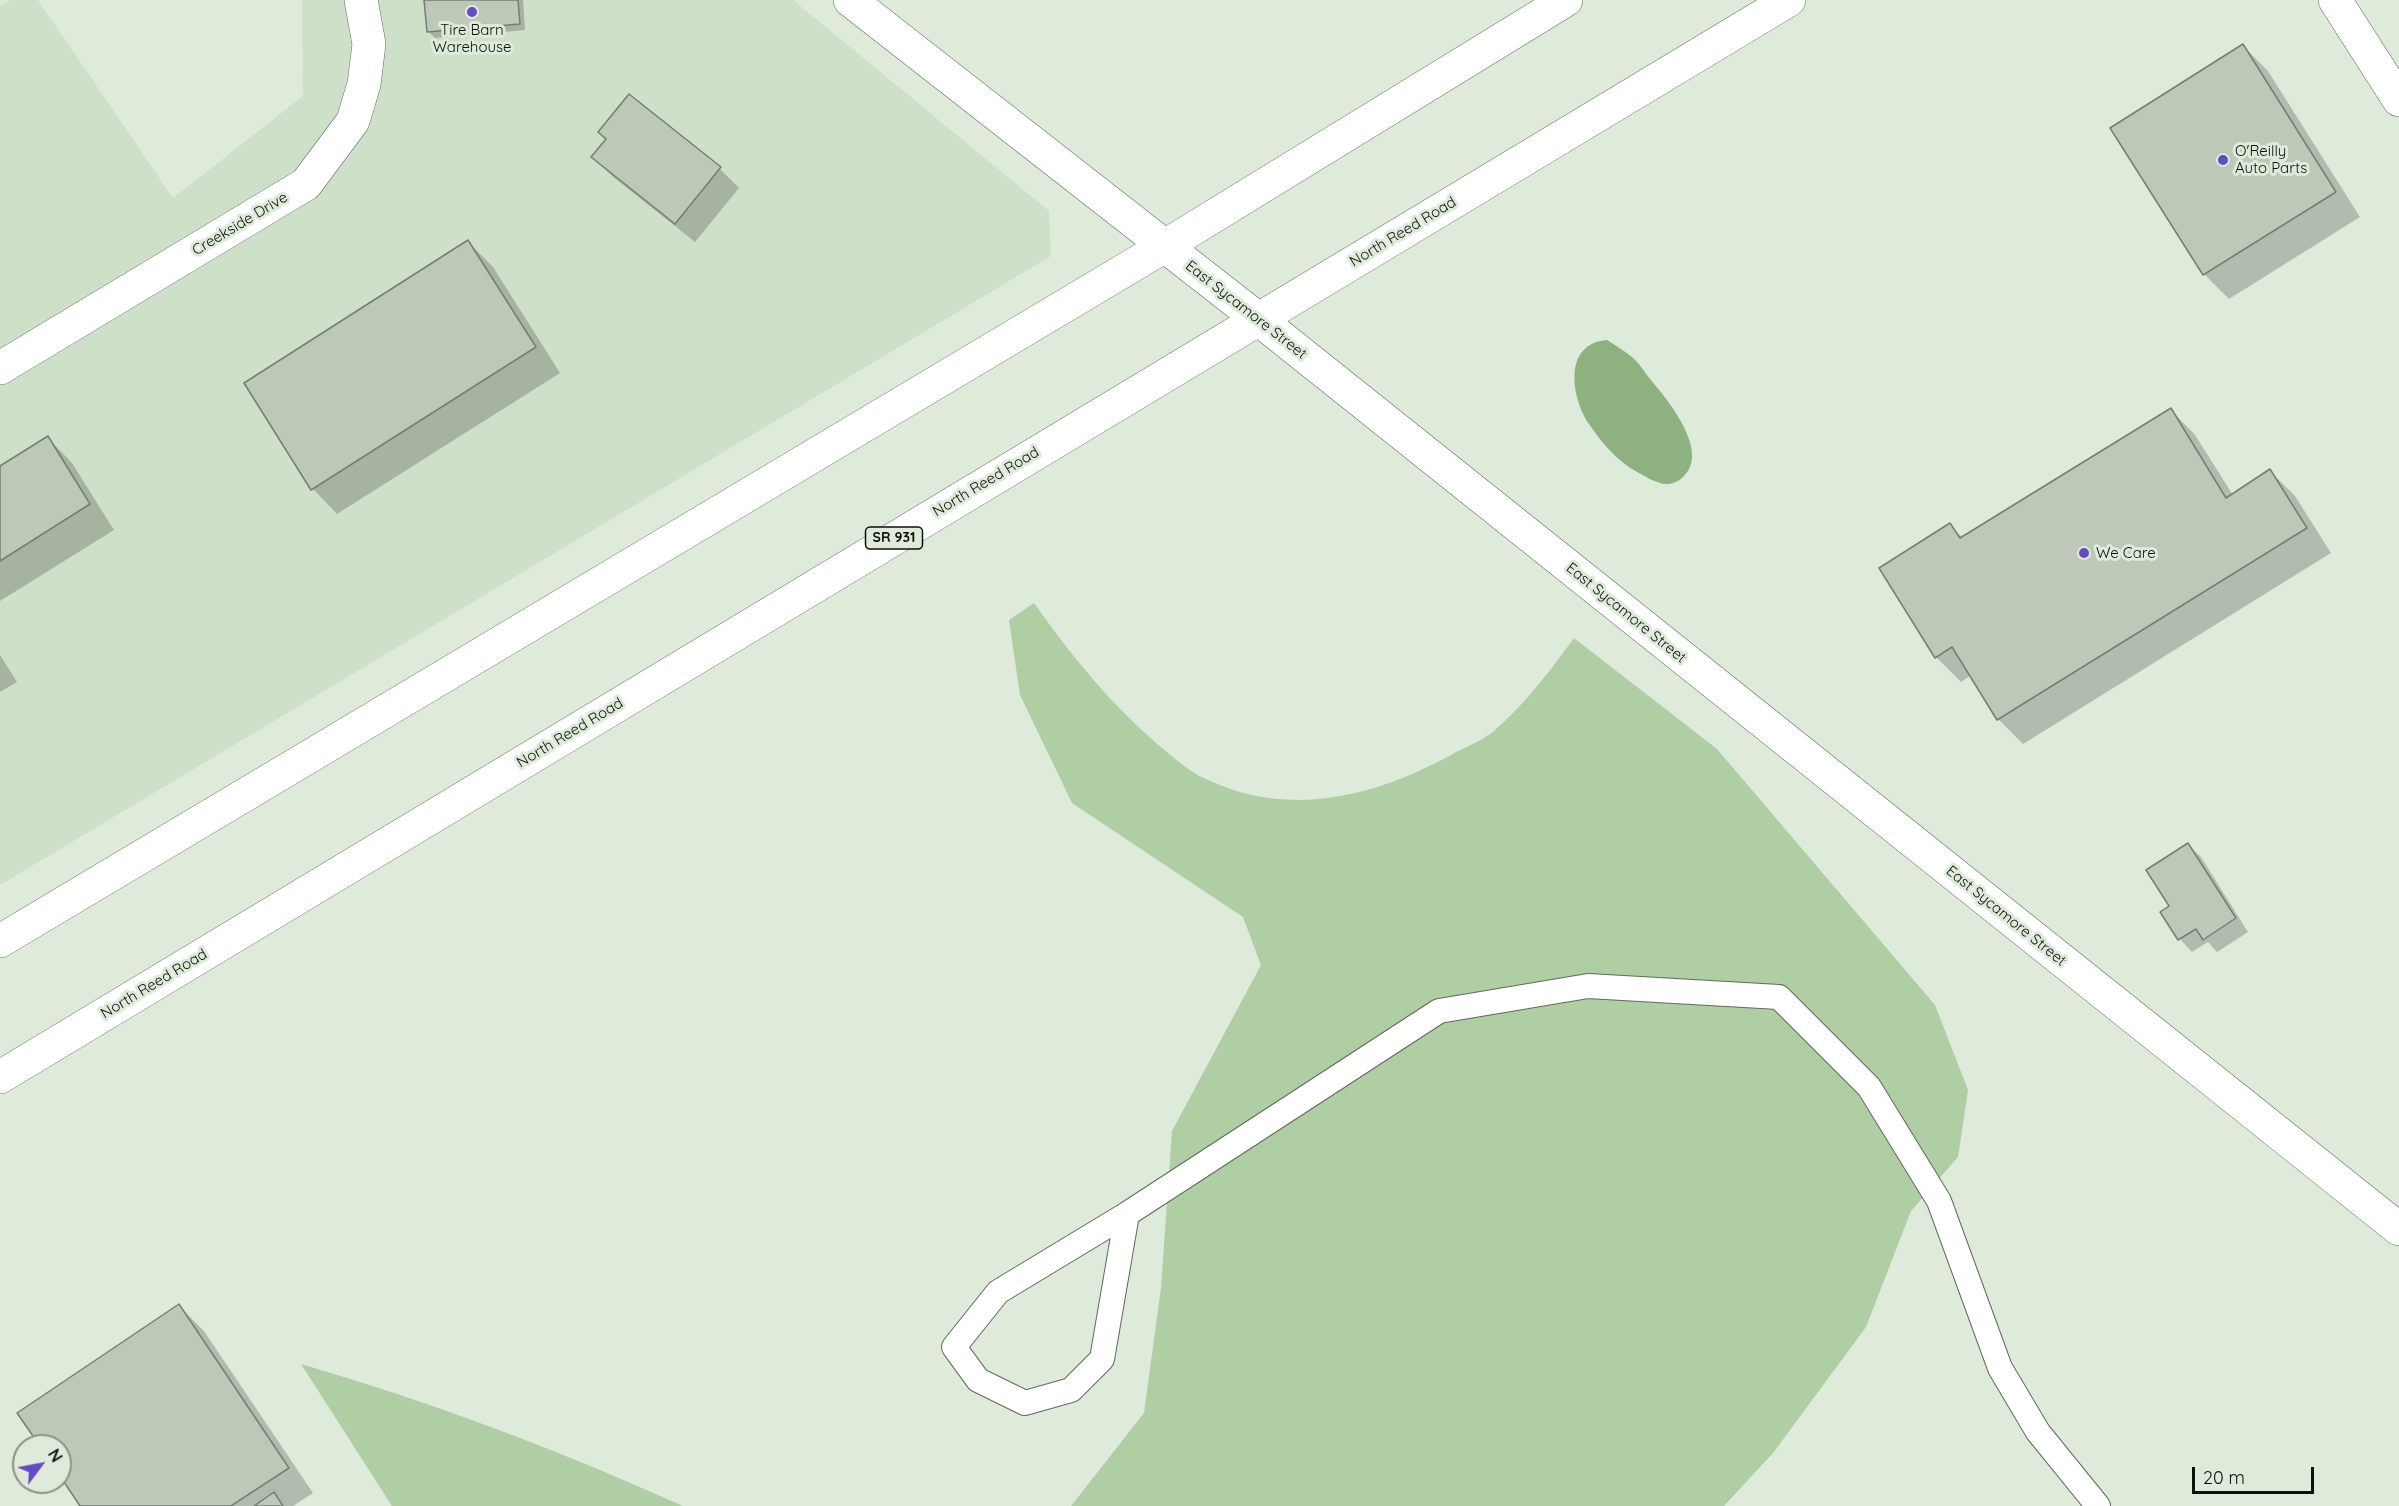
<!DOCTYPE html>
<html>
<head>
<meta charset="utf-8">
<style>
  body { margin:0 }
  #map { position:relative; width:2399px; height:1506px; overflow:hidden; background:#deeada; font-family:Quicksand,sans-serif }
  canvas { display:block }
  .north { position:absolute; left:12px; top:1434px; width:60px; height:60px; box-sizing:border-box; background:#deeada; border:2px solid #8a9387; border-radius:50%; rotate:58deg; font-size:16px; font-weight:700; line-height:24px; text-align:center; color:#0d110b }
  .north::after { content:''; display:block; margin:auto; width:21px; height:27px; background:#634bc4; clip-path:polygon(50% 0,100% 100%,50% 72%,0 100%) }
  .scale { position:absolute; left:2192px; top:1467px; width:122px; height:27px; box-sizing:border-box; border:3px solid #0d110b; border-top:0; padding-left:8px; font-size:18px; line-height:21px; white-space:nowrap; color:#0d110b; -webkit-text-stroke:4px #deeada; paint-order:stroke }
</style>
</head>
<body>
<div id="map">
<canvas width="2399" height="1506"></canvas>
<div class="north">N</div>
<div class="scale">20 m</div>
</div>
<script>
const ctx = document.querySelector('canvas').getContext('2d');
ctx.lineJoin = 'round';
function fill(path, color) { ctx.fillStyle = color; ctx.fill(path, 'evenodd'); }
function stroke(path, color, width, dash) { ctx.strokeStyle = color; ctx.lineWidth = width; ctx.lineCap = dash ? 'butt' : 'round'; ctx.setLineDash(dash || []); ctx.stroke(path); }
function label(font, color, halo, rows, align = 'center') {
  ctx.font = font + ' Quicksand,sans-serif'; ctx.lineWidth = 6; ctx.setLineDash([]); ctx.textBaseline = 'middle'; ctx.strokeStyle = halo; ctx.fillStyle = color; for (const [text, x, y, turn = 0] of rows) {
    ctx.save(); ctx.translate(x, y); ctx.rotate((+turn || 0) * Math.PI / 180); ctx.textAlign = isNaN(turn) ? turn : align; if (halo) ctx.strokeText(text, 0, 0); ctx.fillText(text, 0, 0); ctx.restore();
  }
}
fill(new Path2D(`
  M 10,0 L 38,0 L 173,198 L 303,96 L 302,0 L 793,0 L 1049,211 L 1051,256 L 0,885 L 0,6 Z`), '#cfe0c9');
fill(new Path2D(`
  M 1034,603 C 1070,654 1109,702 1156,743 C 1172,756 1189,772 1208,780 C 1290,818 1374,797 1451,755 C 1465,747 1482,741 1494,731 C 1525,704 1550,671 1574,638 L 1717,749 L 1935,1005 L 1968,1090 L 1958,1157 L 1911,1211 L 1866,1327 L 1773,1453 L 1724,1506 L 1071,1506 L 1144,1413 L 1161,1288 L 1172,1131 L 1261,965 L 1243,917 L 1072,803 L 1020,695 L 1009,620 Z
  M 301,1364 C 431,1402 559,1450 683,1506 L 392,1506 Z`), '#afcea4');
fill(new Path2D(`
  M 1607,340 C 1616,346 1625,351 1633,358 C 1640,364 1645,373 1650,379 C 1668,400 1712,453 1682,478 C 1667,491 1652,480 1637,472 C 1618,462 1601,442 1589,424 C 1575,404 1563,356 1594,343 C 1597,341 1603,341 1607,340 Z`), '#8db27f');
fill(new Path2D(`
  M 426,0 L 523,0 L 525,30 L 435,38 L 428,31 Z
  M 2243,46 L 2268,71 L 2360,217 L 2229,299 L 2204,274 L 2112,128 Z
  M 629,96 L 720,169 L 739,188 L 695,242 L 612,176 L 593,157 L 607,140 Z
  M 468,242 L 493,267 L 560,373 L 337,514 L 313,489 L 246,383 Z
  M 2171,410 L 2195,435 L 2233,495 L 2270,471 L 2295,496 L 2331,553 L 2023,744 L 1998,719 L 1971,675 L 1961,682 L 1936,657 L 1949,525 L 1963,538 Z
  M 48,438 L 72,463 L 114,530 L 0,601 L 0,468 Z
  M 0,655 L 17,682 L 0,692 Z
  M 2188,845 L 2201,857 L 2248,932 L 2217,952 L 2208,942 L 2192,952 L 2180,939 L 2162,912 L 2171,906 Z
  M 179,1306 L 204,1331 L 313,1493 L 293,1506 L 82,1506 L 60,1474 L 60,1446 L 42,1446 Z`), '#0003');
const building = new Path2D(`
  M 424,0 L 518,0 L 520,24 L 427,32 Z
  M 2243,44 L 2336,192 L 2203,275 L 2110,128 Z
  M 629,94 L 721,167 L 675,224 L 591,157 L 606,139 L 598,132 Z
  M 468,240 L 536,347 L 311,490 L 244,383 Z
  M 2171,408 L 2226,498 L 2270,469 L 2307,528 L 1997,720 L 1952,647 L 1935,658 L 1879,568 L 1950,523 L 1960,538 Z
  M 48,436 L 90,504 L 0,561 L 0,466 Z
  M 2188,843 L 2236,918 L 2203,940 L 2196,929 L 2178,940 L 2160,912 L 2169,906 L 2146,870 Z
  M 179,1304 L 289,1468 L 231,1506 L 80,1506 L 60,1476 L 60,1446 L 40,1446 L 17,1413 Z
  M 274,1492 L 283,1506 L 254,1506 Z`);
fill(building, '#bdc8b9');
stroke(building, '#757f71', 1.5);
const service = new Path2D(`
  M 1127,1214 L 1102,1359 L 1071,1390 L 1025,1403 L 978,1380 L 954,1347 L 998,1292 L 1127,1214 L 1439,1011 L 1588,986 L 1779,997 L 1869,1087 L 1939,1201 L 2000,1368 L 2038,1432 L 2098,1506`);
const minor = new Path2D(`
  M 0,368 L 306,184 L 353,121 L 364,84 L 369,44 L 361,0`);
const tertiary = new Path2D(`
  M 2335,0 L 2399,100`);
const secondary = new Path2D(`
  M 850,0 L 1257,318 L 2399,1229`);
const primary = new Path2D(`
  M 0,941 L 1165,246 L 1566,0
  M 0,1077 L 1789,0`);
stroke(service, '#5f6a5c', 26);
stroke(minor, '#5f6a5c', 34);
stroke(tertiary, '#5f6a5c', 34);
stroke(secondary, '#5f6a5c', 34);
stroke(primary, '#5f6a5c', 34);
stroke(service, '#fff', 24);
stroke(minor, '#fff', 33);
stroke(tertiary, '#fff', 33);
stroke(secondary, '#fff', 33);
stroke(primary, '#fff', 33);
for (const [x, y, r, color] of [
  [472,12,6,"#634bc4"],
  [2223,160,6,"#634bc4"],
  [2084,553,6,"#634bc4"]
]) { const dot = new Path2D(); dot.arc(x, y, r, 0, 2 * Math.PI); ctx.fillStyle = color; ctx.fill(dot); stroke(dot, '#deeada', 2); }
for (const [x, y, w] of [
  [894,538,57]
]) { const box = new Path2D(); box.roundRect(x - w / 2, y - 11, w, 22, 4.5); ctx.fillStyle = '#deeada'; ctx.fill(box); stroke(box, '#0d110b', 1.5); }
label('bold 14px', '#0d110b', null, [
  ["SR 931",894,538]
]);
label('15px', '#0d110b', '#deeada', [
  ["Tire Barn",472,30,"center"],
  ["Warehouse",472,47,"center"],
  ["O'Reilly",2235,151],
  ["Auto Parts",2235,168],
  ["We Care",2096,553]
], 'left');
label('15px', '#0d110b', '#deeada', [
  ["Creekside Drive",240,224,-31],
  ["North Reed Road",1403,232,-31],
  ["East Sycamore Street",1246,310,38],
  ["North Reed Road",986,482,-31],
  ["East Sycamore Street",1626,613,39],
  ["North Reed Road",570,733,-31],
  ["East Sycamore Street",2006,916,39],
  ["North Reed Road",154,984,-31]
]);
</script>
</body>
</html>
